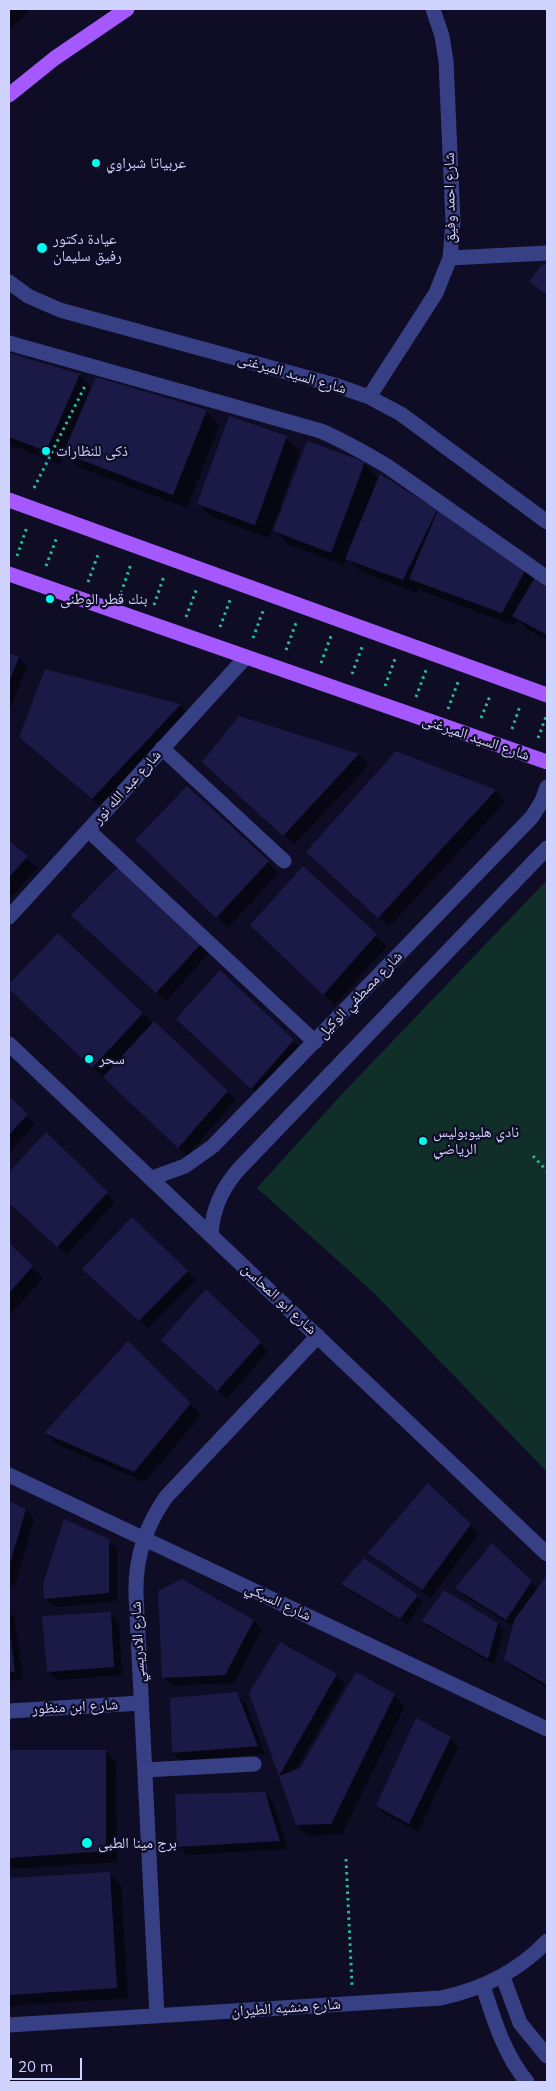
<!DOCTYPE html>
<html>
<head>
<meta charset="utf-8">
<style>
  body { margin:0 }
  #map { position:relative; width:556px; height:2091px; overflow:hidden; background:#0e0d25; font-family:Mulish,sans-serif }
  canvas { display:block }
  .frame { position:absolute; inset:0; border:10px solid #d1d3ff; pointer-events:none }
  .scale { position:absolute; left:10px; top:2058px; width:72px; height:22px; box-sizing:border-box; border:2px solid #d1d3ff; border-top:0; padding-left:6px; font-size:15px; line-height:18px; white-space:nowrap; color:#d1d3ff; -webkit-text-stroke:4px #0e0d25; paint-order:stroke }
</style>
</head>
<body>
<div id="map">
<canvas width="556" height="2091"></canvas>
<div class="frame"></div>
<div class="scale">20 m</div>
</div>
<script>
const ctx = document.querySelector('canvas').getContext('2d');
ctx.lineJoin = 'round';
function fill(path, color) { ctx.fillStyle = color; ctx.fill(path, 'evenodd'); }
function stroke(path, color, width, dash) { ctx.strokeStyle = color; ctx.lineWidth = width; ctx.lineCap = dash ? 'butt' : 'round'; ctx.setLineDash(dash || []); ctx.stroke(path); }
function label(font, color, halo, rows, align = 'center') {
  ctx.font = font + ' Mulish,"Noto Naskh Arabic",sans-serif'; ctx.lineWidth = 4.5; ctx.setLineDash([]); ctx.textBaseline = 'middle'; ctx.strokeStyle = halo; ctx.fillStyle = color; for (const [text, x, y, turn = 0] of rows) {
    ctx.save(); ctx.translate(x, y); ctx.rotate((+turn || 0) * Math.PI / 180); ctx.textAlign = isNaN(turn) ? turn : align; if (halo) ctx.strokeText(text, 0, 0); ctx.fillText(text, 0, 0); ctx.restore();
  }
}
fill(new Path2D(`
  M 547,880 L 547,1472 L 374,1293 L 257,1188 L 342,1094 Z`), '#102f29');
fill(new Path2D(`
  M 9,9 L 31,9 L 9,29 Z
  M 542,266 L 547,266 L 547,297 L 530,282 Z
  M 9,354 L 79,375 L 92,389 L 97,378 L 206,411 L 220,425 L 187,508 L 78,467 L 64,453 L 60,464 L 9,444 Z
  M 286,438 L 300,451 L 269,538 L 212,517 L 198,504 Z
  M 364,463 L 379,479 L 436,511 L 547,585 L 547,640 L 528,630 L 518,620 L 515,626 L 424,592 L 420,587 L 417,593 L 361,572 L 347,558 L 344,565 L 289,545 L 275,531 Z
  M 9,655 L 18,658 L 27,666 L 9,712 Z
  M 46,670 L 181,705 L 191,716 L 103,809 L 20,737 Z
  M 240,718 L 359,755 L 369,765 L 294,845 L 215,772 Z
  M 396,753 L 495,791 L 505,802 L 389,927 L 318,862 Z
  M 9,843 L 38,868 L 9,899 Z
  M 147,851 L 268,862 L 278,873 L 228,928 Z
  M 119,867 L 209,953 L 166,1001 L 82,923 Z
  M 303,868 L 387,946 L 335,1005 L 262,936 Z
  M 58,935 L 236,1100 L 187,1156 L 9,988 Z
  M 220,971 L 302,1049 L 260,1096 L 186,1028 Z
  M 9,1098 L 35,1124 L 9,1153 Z
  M 46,1134 L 115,1202 L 67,1254 L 9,1202 L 9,1174 Z
  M 132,1218 L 196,1280 L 148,1328 L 92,1277 Z
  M 9,1245 L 43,1278 L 9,1316 Z
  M 207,1290 L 268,1351 L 227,1399 L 171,1349 Z
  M 128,1343 L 201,1415 L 145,1482 L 56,1444 L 46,1433 Z
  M 428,1485 L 479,1533 L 431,1598 L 379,1561 L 370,1553 Z
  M 9,1502 L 26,1510 L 34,1519 L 15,1586 L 9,1585 Z
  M 108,1541 L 117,1549 L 117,1601 L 54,1607 L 45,1599 Z
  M 547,1577 L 547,1688 L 514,1668 L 505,1660 L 514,1627 L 465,1596 L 457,1588 L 531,1582 L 539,1589 Z
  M 343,1584 L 417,1596 L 423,1602 L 407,1624 L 348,1590 Z
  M 9,1612 L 15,1618 L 23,1680 L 9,1681 Z
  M 111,1613 L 119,1622 L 122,1675 L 57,1680 L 48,1671 Z
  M 254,1621 L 262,1629 L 234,1683 L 172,1686 L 163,1677 Z
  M 423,1621 L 498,1624 L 504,1630 L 494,1664 L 429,1627 Z
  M 356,1674 L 395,1696 L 405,1706 L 342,1834 L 308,1836 L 297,1825 L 251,1693 L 336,1675 L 345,1684 L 295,1771 L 301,1769 Z
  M 237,1694 L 246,1703 L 265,1754 L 181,1761 L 173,1753 Z
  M 450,1738 L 458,1747 L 418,1832 L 386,1815 L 377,1806 Z
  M 9,1751 L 105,1751 L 116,1762 L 117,1862 L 13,1869 L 9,1864 Z
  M 265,1793 L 273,1802 L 288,1849 L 187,1855 L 179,1846 Z
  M 110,1874 L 121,1885 L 128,1998 L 9,2006 L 9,1880 Z`), '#0007');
fill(new Path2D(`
  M 547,264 L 547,295 L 529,282 L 541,265 Z
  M 9,353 L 80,374 L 46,451 L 9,437 Z
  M 96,377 L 207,410 L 173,495 L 63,453 Z
  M 229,416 L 287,436 L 255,525 L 197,504 Z
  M 307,441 L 365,462 L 331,553 L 273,531 Z
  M 380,474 L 437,510 L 403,580 L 345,559 Z
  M 438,510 L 527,567 L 502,613 L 409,579 Z
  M 537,574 L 547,583 L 547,635 L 512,616 Z
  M 9,653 L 19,657 L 9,682 Z
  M 45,669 L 181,704 L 92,799 L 19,737 Z
  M 239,716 L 359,754 L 283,836 L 202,762 Z
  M 396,751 L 496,790 L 378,918 L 306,852 Z
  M 187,786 L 269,861 L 216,918 L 135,840 Z
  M 9,841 L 28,856 L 9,877 Z
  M 119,866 L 201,944 L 156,993 L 71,915 Z
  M 303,866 L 377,934 L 323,995 L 250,925 Z
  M 58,933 L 143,1013 L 92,1068 L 9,989 L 9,984 Z
  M 220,970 L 294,1040 L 251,1089 L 176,1019 Z
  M 154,1021 L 228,1091 L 178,1148 L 103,1077 Z
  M 9,1096 L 28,1114 L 9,1135 Z
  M 46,1132 L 108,1192 L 57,1247 L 9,1203 L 9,1172 Z
  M 132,1217 L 188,1271 L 139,1321 L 82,1269 Z
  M 9,1243 L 33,1266 L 9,1293 Z
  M 206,1289 L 261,1342 L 217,1391 L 161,1340 Z
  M 128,1341 L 191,1403 L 134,1472 L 44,1433 Z
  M 428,1483 L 471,1524 L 422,1590 L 368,1553 Z
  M 9,1501 L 26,1509 L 9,1567 Z
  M 64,1519 L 109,1539 L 109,1593 L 44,1599 L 43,1584 Z
  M 492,1543 L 532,1581 L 506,1620 L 455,1588 Z
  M 364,1558 L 418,1595 L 400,1619 L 341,1584 Z
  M 547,1575 L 547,1685 L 504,1660 L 514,1620 Z
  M 182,1579 L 254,1620 L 225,1675 L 162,1678 L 158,1591 Z
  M 444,1590 L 498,1623 L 488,1659 L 422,1621 Z
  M 111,1612 L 114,1667 L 47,1672 L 42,1616 Z
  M 9,1633 L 10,1633 L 15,1672 L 9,1672 Z
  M 280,1642 L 337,1674 L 279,1776 L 249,1693 Z
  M 356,1672 L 395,1694 L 331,1824 L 296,1825 L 279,1776 L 300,1768 Z
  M 237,1692 L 258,1746 L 172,1753 L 170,1698 Z
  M 416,1718 L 451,1737 L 409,1824 L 376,1806 Z
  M 9,1750 L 106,1750 L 106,1851 L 9,1858 Z
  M 265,1792 L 280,1841 L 177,1847 L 175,1794 Z
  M 110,1872 L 117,1988 L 9,1995 L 9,1878 Z`), '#1b1946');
stroke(new Path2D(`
  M 34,488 L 86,384
  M 17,556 L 27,527
  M 46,566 L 57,537
  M 88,582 L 99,552
  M 121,593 L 131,564
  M 154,605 L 164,576
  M 186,617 L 197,588
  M 220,627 L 230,600
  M 253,638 L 263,611
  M 286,650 L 296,623
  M 321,663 L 331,636
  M 352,674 L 362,647
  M 385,686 L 395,659
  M 416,697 L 426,670
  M 448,709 L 458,682
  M 481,718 L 490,696
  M 512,729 L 520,706
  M 538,738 L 547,714
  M 533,1156 L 547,1171
  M 346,1859 L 352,1985`), '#2aba9b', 3, [2.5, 4]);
stroke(new Path2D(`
  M 450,258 L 547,253
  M 9,282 L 28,296 L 60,310 L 338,386 L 369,397 L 401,414 L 547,522
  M 9,343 L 321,431 C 344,441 365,453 387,466 L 547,578
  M 369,397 L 436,293 L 450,258 L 453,222 L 446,61 L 442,36 L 433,9
  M 162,748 L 284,861
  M 88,830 L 315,1042
  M 9,917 L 246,657
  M 9,1044 L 547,1554
  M 152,1178 L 185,1166 L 213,1146 L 532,817 L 542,801 L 547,787
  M 211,1234 C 213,1209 221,1190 238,1170 L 547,848
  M 9,1475 L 547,1729
  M 9,1711 L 141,1703
  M 145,1770 L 254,1764
  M 503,1977 L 520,2023 L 547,2056
  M 483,1986 C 494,2020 504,2054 527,2082
  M 157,2016 L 136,1594 C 135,1558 145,1527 166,1497 L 318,1336
  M 9,2025 L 441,1998 C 482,1989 518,1972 547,1941`), '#374085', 15);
stroke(new Path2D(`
  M 9,95 L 55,58 L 127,9
  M 9,500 L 547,695
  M 9,574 L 547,762`), '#a658ff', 15);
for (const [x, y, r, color] of [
  [96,163,5,"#00fcee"],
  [42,248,6,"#00fcee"],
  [46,451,5,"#00fcee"],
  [50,599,5,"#00fcee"],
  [89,1059,5,"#00fcee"],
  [423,1141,5,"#00fcee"],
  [87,1843,6,"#00fcee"]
]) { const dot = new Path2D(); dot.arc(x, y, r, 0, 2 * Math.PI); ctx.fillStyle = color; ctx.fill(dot); stroke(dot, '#0e0d25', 2); }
label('15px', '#d1d3ff', '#0e0d25', [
  ["عربياتا شبراوي",106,163],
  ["عيادة دكتور",53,239],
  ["رفيق سليمان",53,256],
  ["ذكى للنظارات",56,451],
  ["بنك قطر الوطنى",60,599],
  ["سحر",99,1059],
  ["نادي هليوبوليس",433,1132],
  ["الرياضي",433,1149],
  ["برج مينا الطبى",98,1843]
], 'left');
label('15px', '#d1d3ff', '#0e0d25', [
  ["شارع احمد وفيق",450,198,-91],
  ["شارع السيد الميرغنى",292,374,16],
  ["شارع السيد الميرغنى",476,738,19],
  ["شارع عبد الله نور",127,787,-48],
  ["شارع مصطفي الوكيل",360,995,-46],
  ["شارع ابو المحاسن",279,1299,43],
  ["شارع السبكي",278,1602,25],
  ["شارع الادريسي",138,1642,-93],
  ["شارع ابن منظور",75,1707,-3],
  ["شارع منشيه الطيران",286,2008,-4]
]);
</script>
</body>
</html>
